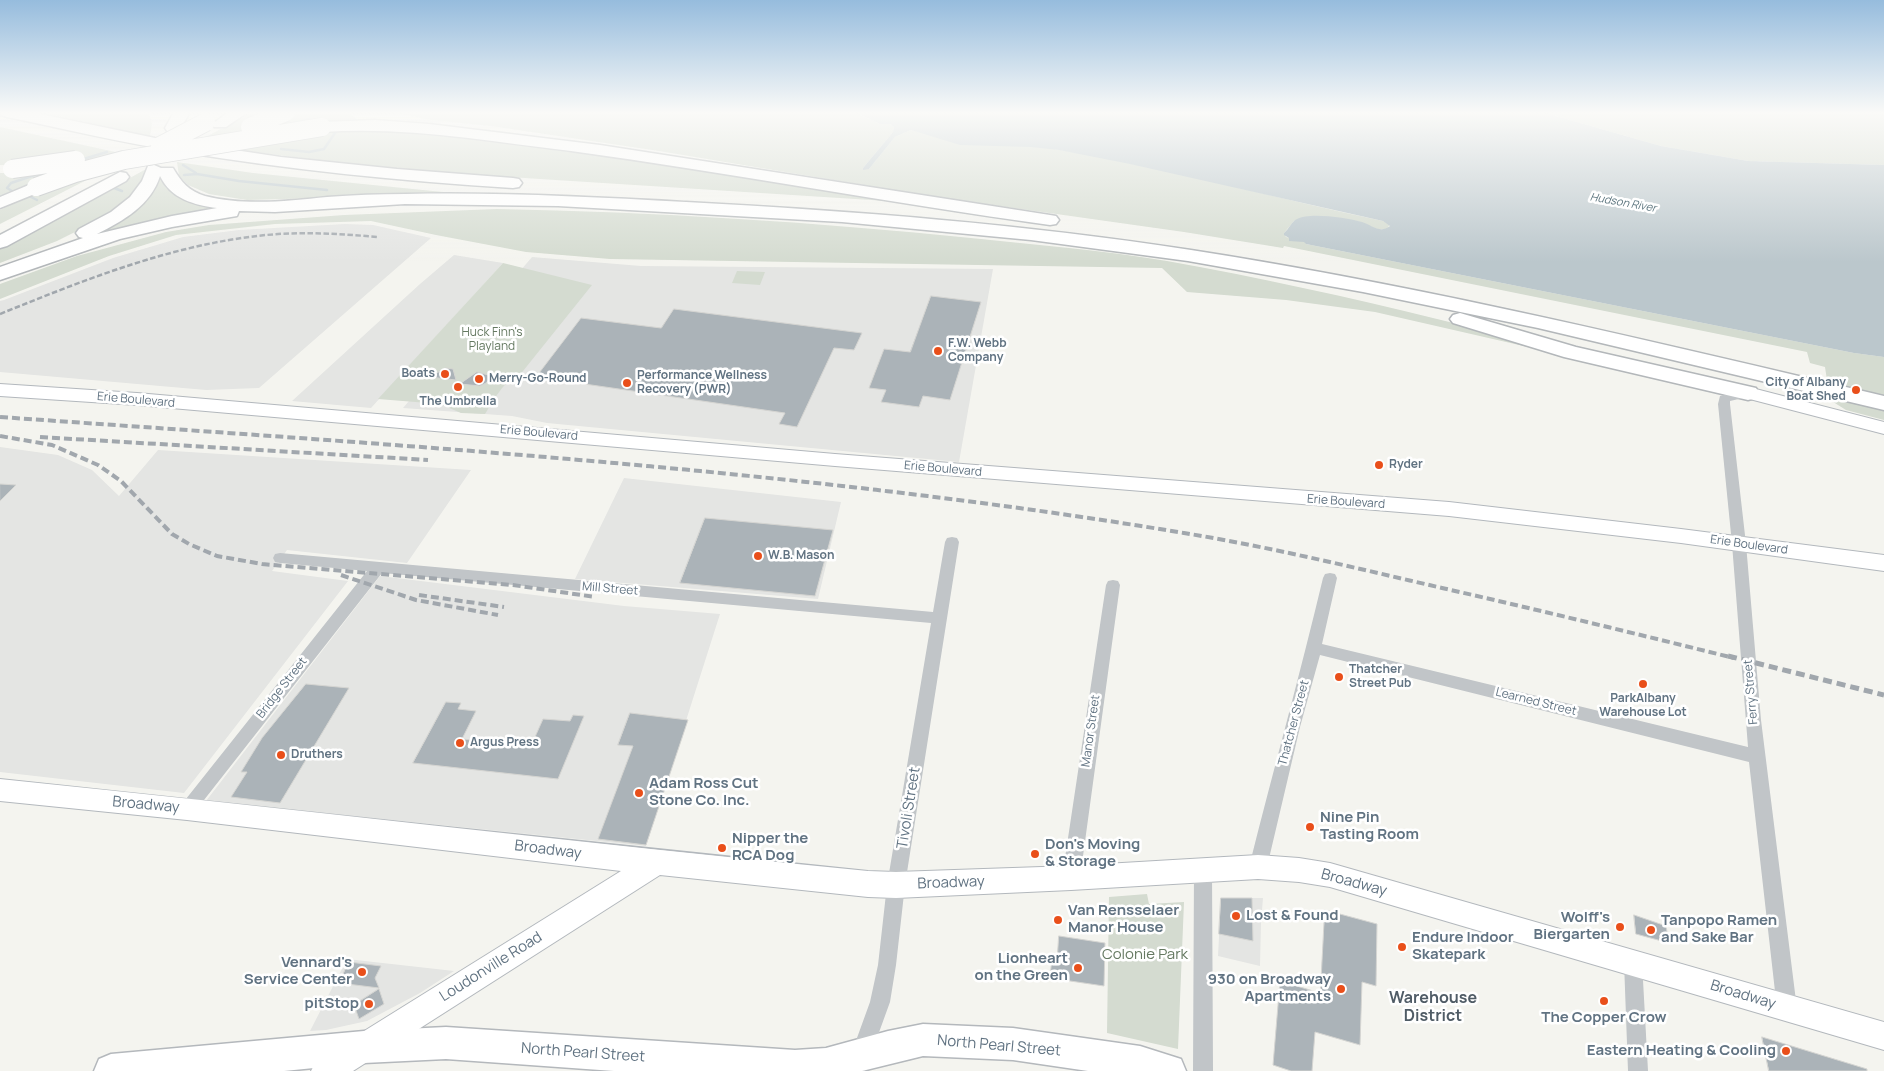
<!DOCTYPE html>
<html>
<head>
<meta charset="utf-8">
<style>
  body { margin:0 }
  canvas { display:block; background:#f4f4ef }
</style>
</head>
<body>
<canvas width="1884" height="1071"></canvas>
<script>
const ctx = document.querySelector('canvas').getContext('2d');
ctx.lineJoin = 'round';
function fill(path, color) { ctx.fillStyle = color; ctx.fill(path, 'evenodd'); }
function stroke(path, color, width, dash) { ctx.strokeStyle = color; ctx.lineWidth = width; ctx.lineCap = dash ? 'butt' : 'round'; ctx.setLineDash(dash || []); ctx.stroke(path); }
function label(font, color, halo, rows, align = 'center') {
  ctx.font = font + ' Manrope,sans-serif'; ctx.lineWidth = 5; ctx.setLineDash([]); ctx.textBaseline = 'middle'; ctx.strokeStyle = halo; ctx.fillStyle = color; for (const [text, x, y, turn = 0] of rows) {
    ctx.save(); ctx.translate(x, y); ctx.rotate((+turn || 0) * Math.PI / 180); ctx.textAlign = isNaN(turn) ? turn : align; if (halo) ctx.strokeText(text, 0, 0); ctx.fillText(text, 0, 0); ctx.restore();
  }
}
fill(new Path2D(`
  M 345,224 L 373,225 L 431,238 L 259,388 L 206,390 L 0,372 L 0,301 L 4,300 L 113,258 L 183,237 L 239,230 Z
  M 454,255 L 503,263 L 371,408 L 292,401 L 420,284 Z
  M 532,257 L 641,266 L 993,269 L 959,462 L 547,423 L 512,416 L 403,408 Z
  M 0,447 L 58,455 L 92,470 L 119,496 L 158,450 L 471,470 L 407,563 L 287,550 L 272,571 L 348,581 L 184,793 L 0,772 Z
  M 624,478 L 841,502 L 818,599 L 575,579 Z
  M 380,576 L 624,606 L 720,614 L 646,846 L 206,801 Z
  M 1221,898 L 1263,898 L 1261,922 L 1260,966 L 1218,956 Z
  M 347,959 L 454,971 L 420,993 L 367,1021 L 326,1030 L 310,1031 Z`), '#e4e5e3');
fill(new Path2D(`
  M 39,112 L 149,112 L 152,124 L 150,136 Z
  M 252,112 L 283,112 L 292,114 L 295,112 L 347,112 L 357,119 L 321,123 L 515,144 L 787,182 L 887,201 L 477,175 L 348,164 L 193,144 Z
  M 392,112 L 855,112 L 880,124 L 890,124 L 894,127 L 893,132 L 863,168 L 869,169 L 895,137 L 911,130 C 960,142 1011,142 1061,150 C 1169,169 1276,198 1383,221 L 1390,224 L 1387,229 L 1377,229 L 1360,222 L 1320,216 L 1294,221 L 1284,233 L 1286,237 L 1305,242 L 1306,244 L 1854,353 L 1884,357 L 1884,420 L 1846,410 L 1830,400 L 1825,367 L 1810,363 L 1807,352 L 1284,246 L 1283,248 L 1184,232 L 936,197 L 659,151 L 491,126 L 431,120 Z
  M 1542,112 L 1884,112 L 1884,165 L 1748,161 L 1661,146 Z
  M 0,127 L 134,156 L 0,224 L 0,210 L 30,195 L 0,199 L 0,173 L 9,173 L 15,165 L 0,165 Z
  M 177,162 L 253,173 L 463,194 L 247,200 L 209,194 L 188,185 L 179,176 Z
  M 148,168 L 138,189 L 103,218 L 57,241 L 0,263 L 0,249 Z
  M 161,171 C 162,174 162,179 163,182 C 170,201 209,206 226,210 L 86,240 Z
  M 497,209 C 656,212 813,222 971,238 C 1036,245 1102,250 1167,261 C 1349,293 1528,342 1707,388 L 1375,312 L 1286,300 L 1187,292 L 1162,268 L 610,259 L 526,252 L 436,235 L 371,221 L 275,224 L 176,235 L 109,256 L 0,299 L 0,284 L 77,256 L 166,232 L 209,225 L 344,215 Z
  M 503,263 L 592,285 L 519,376 C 504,379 493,402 485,414 L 461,413 L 440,404 L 378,399 Z
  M 737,271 L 765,272 L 760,285 L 732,283 Z
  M 1147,894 L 1149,904 L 1184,902 L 1178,1049 L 1107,1033 L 1109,897 Z`), '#d4dbd0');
fill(new Path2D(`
  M 855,112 L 1542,112 L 1661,146 L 1748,161 L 1884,165 L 1884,357 L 1854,353 L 1306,244 L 1304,242 L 1289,241 L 1289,238 L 1284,235 L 1284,233 C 1289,229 1292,221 1297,219 C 1310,212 1347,218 1362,222 C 1372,225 1380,234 1390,226 L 1383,221 L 1130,164 L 1059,150 L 1031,147 L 960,145 L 911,130 L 895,137 L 869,169 L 863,170 L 863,168 L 893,132 L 894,127 L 890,124 L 880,124 Z`), '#bbc7cc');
stroke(new Path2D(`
  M 299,122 L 309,119
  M 281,149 L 309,152 L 324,149 L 337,130
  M 80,160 L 107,152
  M 183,165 L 196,173
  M 184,175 L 197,174 L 239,181 L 327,190
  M 114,188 L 122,191
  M 12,191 L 7,188 L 11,183 L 38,174
  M 29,196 L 37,200`), '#bbc7cc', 2.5);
const building = new Path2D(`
  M 931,296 L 981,302 L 950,400 L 923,396 L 919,407 L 881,402 L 886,390 L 869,388 L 884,349 L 910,352 Z
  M 674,309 L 862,333 L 854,350 L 834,348 L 797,427 L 779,424 L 785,413 L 536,377 L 581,318 L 661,328 Z
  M 446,368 L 453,369 L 456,380 L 430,377 Z
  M 477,372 L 492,376 L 486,383 L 480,386 L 460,384 Z
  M 0,484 L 16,485 L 0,501 Z
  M 705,518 L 833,530 L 815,596 L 680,583 Z
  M 306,684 L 349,688 L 280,803 L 231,797 L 247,772 L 241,772 L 262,738 Z
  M 446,702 L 461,703 L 458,709 L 476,711 L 462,739 L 531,746 L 543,719 L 570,721 L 573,715 L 584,716 L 558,779 L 413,763 Z
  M 630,713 L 688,720 L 646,845 L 598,839 L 633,746 L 618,745 Z
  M 1221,898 L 1252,898 L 1253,941 L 1219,934 Z
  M 1325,910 L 1377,924 L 1376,986 L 1362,982 L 1360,1045 L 1315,1032 L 1312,1071 L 1291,1071 L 1273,1065 L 1280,981 L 1320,993 Z
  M 1634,915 L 1666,926 L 1669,943 L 1636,934 Z
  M 1059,936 L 1105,943 L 1104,986 L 1050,978 L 1052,957 L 1057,957 Z
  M 349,962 L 381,966 L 375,978 L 379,988 L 339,983 Z
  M 379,989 L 384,1004 L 359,1019 L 354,1005 Z
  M 1762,1037 L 1867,1069 L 1867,1071 L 1769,1071 Z`);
fill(building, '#abb3b8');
stroke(building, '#d5d5d2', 1);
const secondary = new Path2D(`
  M 0,384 L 137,393 L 835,454 L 1449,502 L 1681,529 L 1884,555 L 1884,571 L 1681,543 L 1449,516 L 835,466 L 137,405 L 0,396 Z
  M 1748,387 L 1884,422 L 1884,434 L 1742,397 L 1739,393 L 1742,389 Z
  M 0,779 C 290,808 578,843 868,871 L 896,872 L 1071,866 L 1258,855 L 1299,858 L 1330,863 L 1884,1022 L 1884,1050 L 1330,887 L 1299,882 L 1258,879 L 1071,890 L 896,898 L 868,897 L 660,875 L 353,1071 L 311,1071 L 316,1061 L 621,871 L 187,820 L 0,801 Z`);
const primary = new Path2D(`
  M 923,1024 L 1013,1028 L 1140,1046 L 1181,1059 L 1186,1071 L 1088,1071 L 1013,1060 L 923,1056 L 862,1071 L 614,1071 L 446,1059 L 364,1063 L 284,1071 L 94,1071 L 99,1059 L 111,1054 L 364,1031 L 446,1027 L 795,1050 L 826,1048 L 888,1031 Z`);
const highway = new Path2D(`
  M 0,112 L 31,112 L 155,138 L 281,157 L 397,169 L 513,178 L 519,179 L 522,183 L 519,187 L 513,188 C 402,181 291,170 182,152 C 123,143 65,129 7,117 L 1,115 Z
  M 174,112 L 190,112 L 179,131 L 167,131 L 165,128 Z
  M 229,112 L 248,112 L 226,127 L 214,127 L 212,124 Z
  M 375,120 L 429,124 L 600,145 L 1050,215 L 1056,216 L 1059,220 L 1056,224 L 1050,225 C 890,203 731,173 571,151 C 488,141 405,126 322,132 L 316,130 L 314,127 L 316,124 L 322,122 Z
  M 154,165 L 161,168 L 173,168 C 181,182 189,191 205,196 C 244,206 288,201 327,197 C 353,195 379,194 406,194 C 499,192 592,197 686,202 C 855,211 1023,224 1191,250 C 1424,286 1654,342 1884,396 L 1884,410 L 1538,328 L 1363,292 L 1188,261 L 1031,240 L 842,222 L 558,206 L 405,204 L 275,212 L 239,211 L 237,216 L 231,217 L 172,227 L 120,239 L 0,280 L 0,267 L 83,238 L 79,237 L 76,233 L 79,229 L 111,212 L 130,197 L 142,181 L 148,166 ZM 160,176 C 171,199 194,205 217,208 L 172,216 L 97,234 C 123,221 151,205 160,176 Z
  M 120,172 L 126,173 L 129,177 L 126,181 L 7,246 L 0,248 L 0,235 Z
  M 36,182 L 42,183 L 45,187 L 42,191 L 0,208 L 0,197 Z
  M 1460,313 L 1576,347 L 1756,388 L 1759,393 L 1756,398 L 1748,400 L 1564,357 L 1453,323 L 1450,319 L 1453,315 Z`);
stroke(secondary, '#b3b8bd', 2);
stroke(primary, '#b4b8bc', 3);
stroke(highway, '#b3b7ba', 3);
fill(new Path2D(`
  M 1748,389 L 1752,390 L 1754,393 L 1752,396 L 1730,401 L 1730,404 L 1746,544 L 1761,720 L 1797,1009 L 1794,1016 L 1787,1019 L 1780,1016 L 1777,1009 L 1749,762 L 1320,655 L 1300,727 L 1267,867 L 1264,873 L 1258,875 L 1252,873 L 1249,867 C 1273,771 1300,675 1323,578 L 1325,574 L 1330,573 L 1335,574 L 1337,578 L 1322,644 L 1748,747 L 1732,544 L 1718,404 L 1720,396 Z
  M 952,537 L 957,538 L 959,542 L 905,885 L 896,965 L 890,1002 L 865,1071 L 845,1071 L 870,1002 L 878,965 L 887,885 L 931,623 L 382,573 L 193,814 L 187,817 L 181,814 L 178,809 L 367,571 L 280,563 L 275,562 L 273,558 L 275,554 L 280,553 L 933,612 L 945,542 L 947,538 Z
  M 1113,580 L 1118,581 L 1120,585 L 1080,878 L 1077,884 L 1071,887 L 1065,884 L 1062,878 L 1106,585 L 1108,581 Z
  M 1203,862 L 1209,864 L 1212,870 L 1213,1071 L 1193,1071 L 1194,870 L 1197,864 Z
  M 1633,953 L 1640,955 L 1642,962 L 1648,1071 L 1628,1071 L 1624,962 L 1626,955 Z`), '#c1c5c8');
fill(secondary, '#fff');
fill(primary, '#fff');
fill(highway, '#fff');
stroke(new Path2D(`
  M 0,314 C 89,278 181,241 278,234 C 311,232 344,234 377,237`), '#a1a7ad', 2.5, [5.5, 2.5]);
stroke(new Path2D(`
  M 0,417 C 395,445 792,468 1184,533 C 1270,547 1356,568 1442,588 C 1539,610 1637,634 1734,658
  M 0,436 L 52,445 L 98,465 L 121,481 L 172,534 L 189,544 L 217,556 L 262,564 L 513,585 L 595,597
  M 40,437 L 428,460
  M 341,575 L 416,600 L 498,615
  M 419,595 L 504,607`), '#a1a7ad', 4, [8, 4]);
stroke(new Path2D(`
  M 1728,656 L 1884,695`), '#a1a7ad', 5, [9, 5]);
const highwayBridge = new Path2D(`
  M 250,127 L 286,112
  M 160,146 L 206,122
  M 12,169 L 76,160
  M 36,187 L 75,173 L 124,160 L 322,127`);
stroke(highwayBridge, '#b3b7ba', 20, []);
stroke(highwayBridge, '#fff', 18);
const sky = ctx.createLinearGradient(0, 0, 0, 262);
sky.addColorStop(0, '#96bcdd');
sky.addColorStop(0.43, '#fafaf8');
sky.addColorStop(1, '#fafaf800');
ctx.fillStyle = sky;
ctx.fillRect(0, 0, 1884, 262);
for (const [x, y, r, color] of [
  [938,351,5,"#e94f1a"],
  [445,374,5,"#e94f1a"],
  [479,379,5,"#e94f1a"],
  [627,383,5,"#e94f1a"],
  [458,387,5,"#e94f1a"],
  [1856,390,5,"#e94f1a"],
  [1379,465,5,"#e94f1a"],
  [758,556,5,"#e94f1a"],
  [1339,677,5,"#e94f1a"],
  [1643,684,5,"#e94f1a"],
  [460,743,5,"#e94f1a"],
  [281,755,5,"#e94f1a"],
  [639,793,5,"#e94f1a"],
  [1310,827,5,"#e94f1a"],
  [722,848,5,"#e94f1a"],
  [1035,854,5,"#e94f1a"],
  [1236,916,5,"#e94f1a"],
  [1058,920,5,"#e94f1a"],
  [1620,927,5,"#e94f1a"],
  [1651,930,5,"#e94f1a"],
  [1402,947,5,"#e94f1a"],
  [1078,968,5,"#e94f1a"],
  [362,972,5,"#e94f1a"],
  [1341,989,5,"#e94f1a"],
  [1604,1001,5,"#e94f1a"],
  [369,1004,5,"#e94f1a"],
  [1786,1051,5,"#e94f1a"]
]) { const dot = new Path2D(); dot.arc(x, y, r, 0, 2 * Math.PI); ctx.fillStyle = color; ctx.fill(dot); stroke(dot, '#fff', 2); }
label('italic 11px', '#5d767f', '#fff', [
  ["Hudson River",1623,203,10]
]);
label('12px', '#657961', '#fff', [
  ["Huck Finn's",492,333],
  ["Playland",492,347]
]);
label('bold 12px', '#617382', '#fff', [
  ["F.W. Webb",948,344],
  ["Company",948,358],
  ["Boats",435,374,"right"],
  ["Performance Wellness",637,376],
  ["Recovery (PWR)",637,390],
  ["Merry-Go-Round",489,379],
  ["City of Albany",1846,383,"right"],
  ["Boat Shed",1846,397,"right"],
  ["The Umbrella",458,402,"center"],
  ["Ryder",1389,465],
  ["W.B. Mason",768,556],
  ["Thatcher",1349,670],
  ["Street Pub",1349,684],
  ["ParkAlbany",1643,699,"center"],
  ["Warehouse Lot",1643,713,"center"],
  ["Argus Press",470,743],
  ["Druthers",291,755]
], 'left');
label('12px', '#617382', '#fff', [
  ["Erie Boulevard",136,400,5],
  ["Erie Boulevard",539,433,5],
  ["Erie Boulevard",943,469,5],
  ["Erie Boulevard",1346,502,4],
  ["Erie Boulevard",1749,545,8],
  ["Mill Street",610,589,5],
  ["Bridge Street",282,688,-52],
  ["Ferry Street",1751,692,-95],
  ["Learned Street",1536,702,14],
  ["Thatcher Street",1294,723,-75],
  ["Manor Street",1091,731,-82]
]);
label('bold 15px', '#617382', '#fff', [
  ["Adam Ross Cut",649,784],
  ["Stone Co. Inc.",649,801],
  ["Nine Pin",1320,818],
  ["Tasting Room",1320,835],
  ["Nipper the",732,839],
  ["RCA Dog",732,856],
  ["Don's Moving",1045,845],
  ["& Storage",1045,862],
  ["Van Rensselaer",1068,911],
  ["Manor House",1068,928],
  ["Lost & Found",1246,916],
  ["Wolff's",1610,918,"right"],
  ["Biergarten",1610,935,"right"],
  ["Tanpopo Ramen",1661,921],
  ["and Sake Bar",1661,938],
  ["Endure Indoor",1412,938],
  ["Skatepark",1412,955],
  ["Lionheart",1068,959,"right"],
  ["on the Green",1068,976,"right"],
  ["Vennard's",352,963,"right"],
  ["Service Center",352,980,"right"],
  ["930 on Broadway",1331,980,"right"],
  ["Apartments",1331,997,"right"],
  ["pitStop",359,1004,"right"],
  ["The Copper Crow",1604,1018,"center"],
  ["Eastern Heating & Cooling",1776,1051,"right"]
], 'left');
label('15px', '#617382', '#fff', [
  ["Broadway",146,805,5],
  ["Tivoli Street",909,808,-81],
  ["Broadway",548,850,7],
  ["Broadway",951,883,-2],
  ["Broadway",1354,883,15],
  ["Loudonville Road",491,967,-32],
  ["Broadway",1743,995,17],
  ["North Pearl Street",999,1046,5],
  ["North Pearl Street",583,1053,4]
]);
label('15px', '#657961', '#fff', [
  ["Colonie Park",1145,955]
]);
label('bold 16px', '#505c66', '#fff', [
  ["Warehouse",1433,999],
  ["District",1433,1017]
]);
</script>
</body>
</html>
